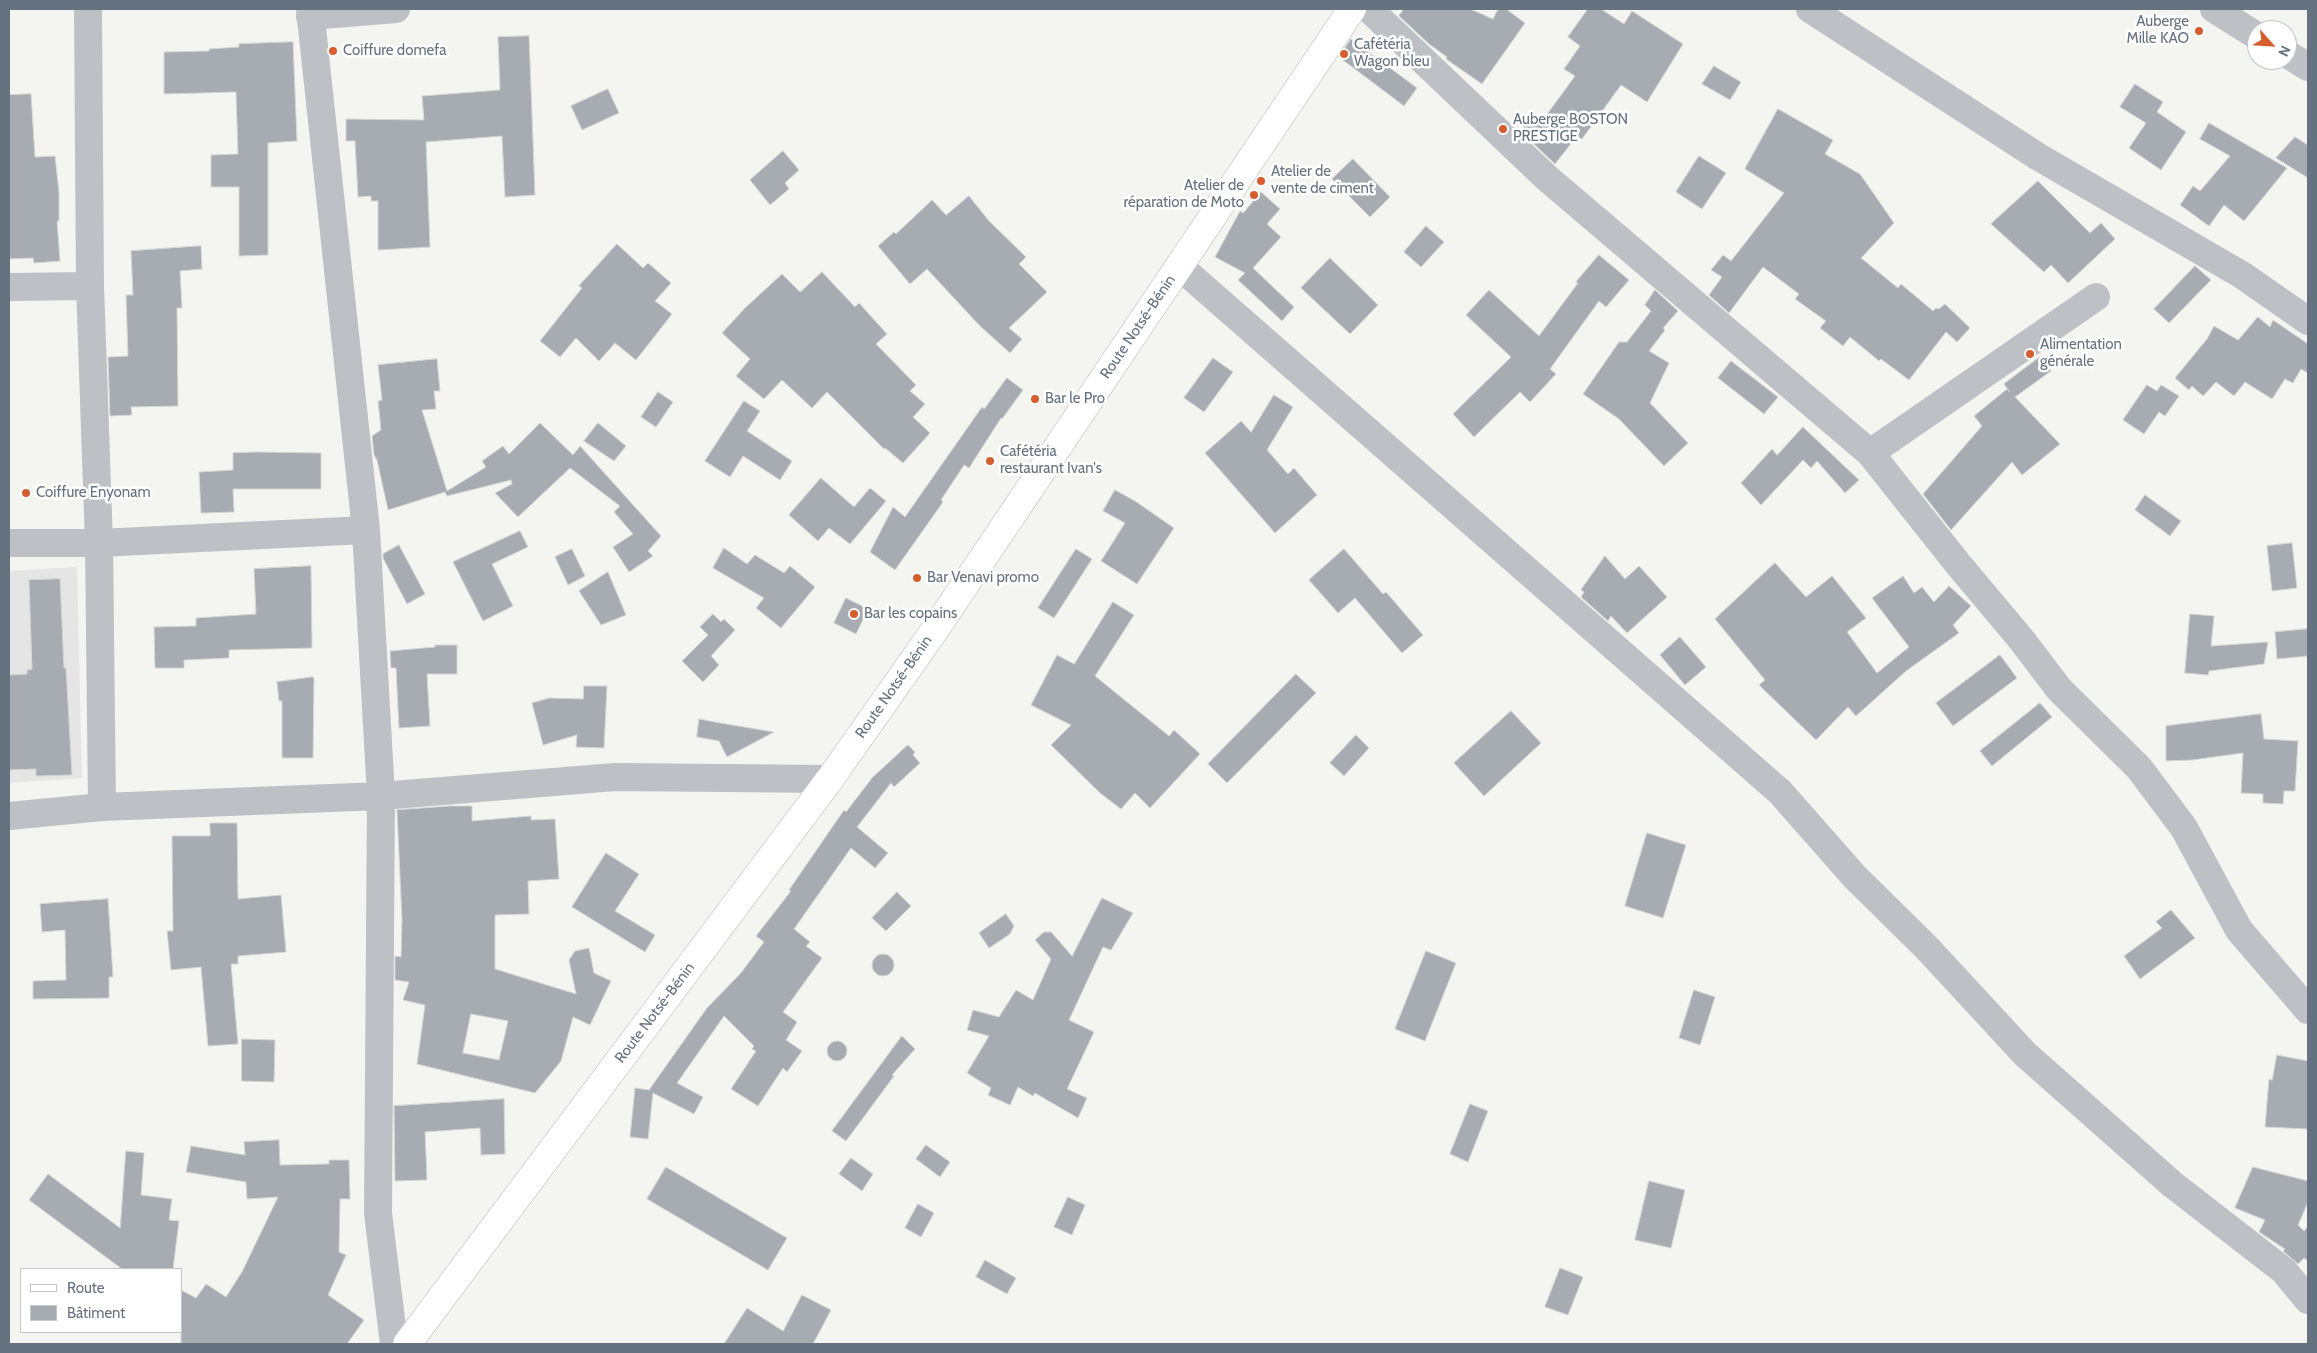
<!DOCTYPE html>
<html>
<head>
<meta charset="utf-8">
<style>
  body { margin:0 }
  #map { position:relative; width:2317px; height:1353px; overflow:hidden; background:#f4f4f0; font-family:Cabin,sans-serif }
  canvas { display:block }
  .frame { position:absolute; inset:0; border:10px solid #65727f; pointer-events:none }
  .legend { position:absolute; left:20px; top:1268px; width:162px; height:65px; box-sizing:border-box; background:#fff; border:1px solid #c1c7cc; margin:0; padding:6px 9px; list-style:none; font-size:15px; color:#65727f }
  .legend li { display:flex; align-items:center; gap:10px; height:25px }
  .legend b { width:25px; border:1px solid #c1c7cc }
  .north { position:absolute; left:2247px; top:20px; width:50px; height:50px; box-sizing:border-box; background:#fff; border:1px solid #c1c7cc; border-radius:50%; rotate:116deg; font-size:14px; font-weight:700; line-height:20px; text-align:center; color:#65727f }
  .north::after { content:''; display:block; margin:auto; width:18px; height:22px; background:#d65e2e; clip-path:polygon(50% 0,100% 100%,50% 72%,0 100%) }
</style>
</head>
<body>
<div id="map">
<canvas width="2317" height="1353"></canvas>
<div class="frame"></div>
<ul class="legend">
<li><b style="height:6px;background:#fff"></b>Route</li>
<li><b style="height:14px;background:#a6acb2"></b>Bâtiment</li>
</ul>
<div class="north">N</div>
</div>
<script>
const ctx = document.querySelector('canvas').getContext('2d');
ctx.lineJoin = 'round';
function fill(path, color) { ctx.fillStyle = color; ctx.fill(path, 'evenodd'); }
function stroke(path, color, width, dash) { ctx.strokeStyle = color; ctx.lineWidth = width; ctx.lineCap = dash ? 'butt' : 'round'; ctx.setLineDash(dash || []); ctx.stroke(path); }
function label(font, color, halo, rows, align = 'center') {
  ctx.font = font + ' Cabin,sans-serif'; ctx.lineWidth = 5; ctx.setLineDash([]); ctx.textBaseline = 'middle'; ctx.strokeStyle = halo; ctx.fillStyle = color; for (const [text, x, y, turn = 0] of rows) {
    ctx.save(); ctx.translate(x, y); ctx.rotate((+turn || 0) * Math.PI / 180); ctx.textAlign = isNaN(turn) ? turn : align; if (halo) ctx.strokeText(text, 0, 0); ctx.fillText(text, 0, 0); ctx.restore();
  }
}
fill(new Path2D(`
  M 77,567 L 82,778 L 9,783 L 9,571 Z`), '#e4e5e4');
const building = new Path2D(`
  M 1404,9 L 1470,9 L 1493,19 L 1498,9 L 1506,9 L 1525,23 L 1482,84 L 1446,59 L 1447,57 L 1429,44 L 1399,16 Z
  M 1588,9 L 1601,9 L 1624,24 L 1632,11 L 1683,44 L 1647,102 L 1621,85 L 1582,139 L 1577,136 L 1555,164 L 1520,131 L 1531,117 L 1540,124 L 1575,76 L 1564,69 L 1580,46 L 1568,37 Z
  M 529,36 L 535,195 L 505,197 L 502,136 L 426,142 L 430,247 L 378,250 L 378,201 L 371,201 L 371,196 L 358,197 L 355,141 L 346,141 L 346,119 L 424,120 L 422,96 L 500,90 L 498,37 Z
  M 1351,39 L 1417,88 L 1404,106 L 1339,57 Z
  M 293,42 L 297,141 L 268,143 L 268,255 L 239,256 L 239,187 L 211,187 L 211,155 L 238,154 L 236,92 L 164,94 L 164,52 L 209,51 L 209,49 L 239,47 L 239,44 Z
  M 1714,66 L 1741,82 L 1730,100 L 1702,84 Z
  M 2135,84 L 2163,102 L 2157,112 L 2186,132 L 2161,170 L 2129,148 L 2146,123 L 2120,107 Z
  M 608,89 L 619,113 L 582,130 L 571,106 Z
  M 31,94 L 35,157 L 55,156 L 59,193 L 59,221 L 57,221 L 60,261 L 34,263 L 33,258 L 9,259 L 9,95 Z
  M 1778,109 L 1833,140 L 1825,154 L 1860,174 L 1894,223 L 1861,258 L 1898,288 L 1901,284 L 1933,311 L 1936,308 L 1939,309 L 1945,304 L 1970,328 L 1957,342 L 1946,332 L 1909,380 L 1881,359 L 1879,361 L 1850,337 L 1843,346 L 1820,328 L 1826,321 L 1795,299 L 1799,294 L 1763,267 L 1729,313 L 1709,295 L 1722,277 L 1711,270 L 1723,255 L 1731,261 L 1784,193 L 1745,169 Z
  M 2209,123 L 2287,168 L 2244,221 L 2224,205 L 2209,226 L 2180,205 L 2193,186 L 2200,191 L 2230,156 L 2200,139 Z
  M 2295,137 L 2308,145 L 2308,178 L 2276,158 Z
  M 783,151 L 799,170 L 785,183 L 789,189 L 770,205 L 750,180 Z
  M 1699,156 L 1726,173 L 1702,209 L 1676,192 Z
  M 1353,159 L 1390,197 L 1370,217 L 1332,179 Z
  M 2038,181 L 2090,233 L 2101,223 L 2115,239 L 2068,283 L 2051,265 L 2044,272 L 1991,224 Z
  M 1261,192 L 1280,209 L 1267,224 L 1281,237 L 1253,268 L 1294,307 L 1282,321 L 1238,280 L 1245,273 L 1215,257 L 1240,211 L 1243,213 Z
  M 969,196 L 989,221 L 1026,257 L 1019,264 L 1047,292 L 1009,328 L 1022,339 L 1010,353 L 980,326 L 927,269 L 910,284 L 878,246 L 894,232 L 896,234 L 932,200 L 946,215 Z
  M 1426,226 L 1444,242 L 1421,267 L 1404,252 Z
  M 617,244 L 643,268 L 648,263 L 671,283 L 655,301 L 672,314 L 636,360 L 615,343 L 599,361 L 576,338 L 560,357 L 540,341 L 582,288 L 579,286 Z
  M 201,246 L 202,269 L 180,271 L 182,308 L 177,308 L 178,406 L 131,407 L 132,415 L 110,416 L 108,357 L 128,356 L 126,295 L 133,295 L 131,251 Z
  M 1599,255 L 1629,280 L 1606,307 L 1599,301 L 1550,369 L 1556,374 L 1530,402 L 1520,392 L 1474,437 L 1453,414 L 1511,357 L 1466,315 L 1489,290 L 1539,336 L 1578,283 L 1576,282 Z
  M 1330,258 L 1378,305 L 1350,334 L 1301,288 Z
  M 2195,266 L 2211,280 L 2169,323 L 2154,309 Z
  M 822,272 L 855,307 L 859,303 L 887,334 L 876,344 L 916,385 L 910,391 L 925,404 L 913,417 L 930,433 L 903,463 L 885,448 L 884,449 L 827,392 L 812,408 L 782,380 L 764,399 L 736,376 L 750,359 L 722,333 L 745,308 L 782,274 L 800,292 Z
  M 1655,290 L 1678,311 L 1663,328 L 1665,330 L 1649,351 L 1669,363 L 1650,403 L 1688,443 L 1664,466 L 1619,419 L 1583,394 L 1619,342 L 1627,342 L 1651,311 L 1645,305 Z
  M 2258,317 L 2270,327 L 2273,320 L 2308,344 L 2308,373 L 2301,369 L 2293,383 L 2285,379 L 2272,399 L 2245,382 L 2234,396 L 2216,382 L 2203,396 L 2192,386 L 2189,390 L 2175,378 L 2207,339 L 2214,326 L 2238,340 Z
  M 2041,356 L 2051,371 L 2015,397 L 2060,444 L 2022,475 L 2012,462 L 1951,530 L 1923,494 L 1982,426 L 1974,416 L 2007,389 L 2010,392 L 2004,384 Z
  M 1213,358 L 1233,372 L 1204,412 L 1184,398 Z
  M 437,359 L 440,391 L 434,391 L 436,409 L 422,410 L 447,491 L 486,467 L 482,461 L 503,446 L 509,454 L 540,423 L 573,455 L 580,446 L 661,536 L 648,551 L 653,556 L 629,572 L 613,547 L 633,534 L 614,512 L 620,506 L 570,468 L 518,517 L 495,493 L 512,484 L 511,480 L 447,496 L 445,492 L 388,510 L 377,460 L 374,455 L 372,436 L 381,430 L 378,401 L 382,400 L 378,365 Z
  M 1731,361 L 1778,397 L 1764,414 L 1718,378 Z
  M 1007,378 L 1023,390 L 1002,419 L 1001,418 L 969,468 L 964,465 L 941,500 L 943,502 L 895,570 L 870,552 L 893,507 L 905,517 L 982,407 L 984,409 Z
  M 2147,385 L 2157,391 L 2161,385 L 2179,396 L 2165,416 L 2159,412 L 2144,434 L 2123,420 Z
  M 658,392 L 673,402 L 656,427 L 641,417 Z
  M 1274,395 L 1293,407 L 1267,450 L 1288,474 L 1294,468 L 1317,495 L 1275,533 L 1205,453 L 1241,421 L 1251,432 Z
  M 744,401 L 760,411 L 747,431 L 792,461 L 780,480 L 743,456 L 730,477 L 705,461 Z
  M 598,423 L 626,446 L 614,461 L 584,441 Z
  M 1803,427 L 1859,480 L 1845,493 L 1817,461 L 1811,468 L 1803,460 L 1761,505 L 1741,483 L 1772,449 L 1777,455 Z
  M 256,452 L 321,453 L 321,489 L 233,489 L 234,512 L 201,513 L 199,472 L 233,470 L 233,453 Z
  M 821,478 L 854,507 L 870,488 L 886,501 L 850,544 L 829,528 L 818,541 L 789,515 Z
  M 1115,490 L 1135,501 L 1174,528 L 1137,584 L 1101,561 L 1125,523 L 1103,511 Z
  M 2145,495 L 2181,521 L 2170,536 L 2135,510 Z
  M 520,531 L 528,547 L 492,564 L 513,606 L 483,621 L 453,562 Z
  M 2292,543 L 2297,588 L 2272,591 L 2267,546 Z
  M 399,545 L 425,594 L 407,604 L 383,558 L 383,554 Z
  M 724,548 L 747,564 L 755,555 L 784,573 L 790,566 L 815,587 L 781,628 L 756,608 L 764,598 L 713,568 Z
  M 572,549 L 585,576 L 568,585 L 555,557 Z
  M 1076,549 L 1092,559 L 1054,618 L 1038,608 Z
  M 1344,549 L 1383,594 L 1386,592 L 1423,635 L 1402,653 L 1355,598 L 1338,613 L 1309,580 Z
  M 1605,556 L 1625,579 L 1639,566 L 1667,597 L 1627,633 L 1611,616 L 1608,621 L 1581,597 L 1584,592 L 1581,590 Z
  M 1775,563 L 1806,597 L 1832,576 L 1866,618 L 1847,632 L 1877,673 L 1909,647 L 1872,598 L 1903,576 L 1914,593 L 1922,587 L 1934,602 L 1949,586 L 1971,606 L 1953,625 L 1959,633 L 1906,671 L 1856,716 L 1848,707 L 1816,740 L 1759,685 L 1765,680 L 1715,619 Z
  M 311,566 L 312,648 L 229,650 L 229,658 L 184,660 L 184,668 L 155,668 L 154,627 L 196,626 L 196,618 L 256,614 L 254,569 Z
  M 608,572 L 626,615 L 601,625 L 579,591 Z
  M 60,579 L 64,668 L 66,668 L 72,775 L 36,776 L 36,769 L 9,770 L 9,675 L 27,674 L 27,670 L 32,669 L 29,580 Z
  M 846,598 L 868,609 L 856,634 L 834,623 Z
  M 1113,602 L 1134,615 L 1095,676 L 1169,736 L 1174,730 L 1200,754 L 1150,808 L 1135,793 L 1121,809 L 1100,793 L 1051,745 L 1071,725 L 1031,705 L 1057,655 L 1074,664 Z
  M 713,614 L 721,622 L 724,619 L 735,630 L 711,656 L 719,665 L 703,682 L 682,661 L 708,635 L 700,627 Z
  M 2190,614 L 2214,616 L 2211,646 L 2268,642 L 2264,664 L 2209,671 L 2208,675 L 2185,673 Z
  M 2308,629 L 2308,656 L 2277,659 L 2275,632 Z
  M 1680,637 L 1706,667 L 1685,685 L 1660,655 Z
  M 435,645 L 457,645 L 457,674 L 427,674 L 430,726 L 399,728 L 396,668 L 391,668 L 390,651 L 435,647 Z
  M 2000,655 L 2017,678 L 1953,726 L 1936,703 Z
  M 1296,674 L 1316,693 L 1227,783 L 1208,764 Z
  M 313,677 L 314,679 L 313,758 L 282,758 L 282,701 L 279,701 L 277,682 Z
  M 584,686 L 607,686 L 604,748 L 576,747 L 577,735 L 543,745 L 532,703 L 549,698 L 583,699 Z
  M 2040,703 L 2052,717 L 1992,766 L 1980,751 Z
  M 1511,711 L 1541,743 L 1484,796 L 1454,763 Z
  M 2261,714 L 2264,739 L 2298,741 L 2295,791 L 2284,791 L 2283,804 L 2263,803 L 2263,794 L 2241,793 L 2243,753 L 2192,760 L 2166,761 L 2166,726 Z
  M 699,719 L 720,723 L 774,732 L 727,757 L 719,741 L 697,737 Z
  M 1356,735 L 1369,748 L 1344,776 L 1330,763 Z
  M 908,745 L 915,752 L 913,755 L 920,763 L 894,787 L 891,783 L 857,827 L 888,853 L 875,868 L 851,848 L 794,929 L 810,942 L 806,946 L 822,958 L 783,1012 L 797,1022 L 786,1040 L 802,1051 L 787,1072 L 783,1068 L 758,1106 L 731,1089 L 756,1051 L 752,1049 L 754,1046 L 724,1016 L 677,1083 L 703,1097 L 694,1114 L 653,1093 L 648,1139 L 630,1137 L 635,1088 L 649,1090 L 707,1008 L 741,973 L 764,942 L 756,936 L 791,891 L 789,890 L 844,810 L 846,812 L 872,778 Z
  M 450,806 L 472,806 L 472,821 L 531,816 L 531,820 L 555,819 L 559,879 L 528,881 L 529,914 L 495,915 L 495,969 L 576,994 L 569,960 L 575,951 L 589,948 L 594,973 L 611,981 L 590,1025 L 573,1017 L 561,1061 L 535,1093 L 417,1064 L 425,1005 L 403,1000 L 409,982 L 395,980 L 395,956 L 401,957 L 402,920 L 397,810 ZM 471,1014 L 508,1021 L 499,1060 L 463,1053 Z
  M 210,823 L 237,823 L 238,899 L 281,895 L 286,952 L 238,956 L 238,964 L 231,964 L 238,1044 L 208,1046 L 201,967 L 171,970 L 167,931 L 173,931 L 172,836 L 210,836 Z
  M 1647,833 L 1686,845 L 1663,918 L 1625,906 Z
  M 606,853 L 639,874 L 615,911 L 655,935 L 645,952 L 572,907 Z
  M 897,892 L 911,906 L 886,931 L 872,918 Z
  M 1102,898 L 1133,913 L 1111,950 L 1103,947 L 1069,1020 L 1094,1032 L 1067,1089 L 1087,1098 L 1078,1118 L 1035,1093 L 1033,1096 L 1018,1087 L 1010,1105 L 988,1095 L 991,1088 L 967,1073 L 989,1036 L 967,1030 L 973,1010 L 999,1017 L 1016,990 L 1033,1000 L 1051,959 L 1035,940 L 1044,932 L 1051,932 L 1072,956 Z
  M 108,899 L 113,977 L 109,977 L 109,998 L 33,999 L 33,981 L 66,980 L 65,930 L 42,932 L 40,904 Z
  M 2171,910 L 2195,938 L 2140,979 L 2124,956 L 2162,928 L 2156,922 Z
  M 1006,914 L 1014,926 L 1010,934 L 989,948 L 979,933 Z
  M 1426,951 L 1456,963 L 1425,1041 L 1395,1029 Z
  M872 965a11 11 0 1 1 22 0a11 11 0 1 1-22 0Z
  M 1694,990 L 1715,997 L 1700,1045 L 1679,1038 Z
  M 902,1036 L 915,1049 L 892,1075 L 894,1076 L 846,1141 L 832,1131 Z
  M 242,1039 L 275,1040 L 274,1082 L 242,1081 Z
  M827 1051a10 10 0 1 1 20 0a10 10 0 1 1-20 0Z
  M 2277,1055 L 2308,1061 L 2308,1129 L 2265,1127 L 2269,1079 L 2272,1080 Z
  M 504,1099 L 505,1154 L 481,1155 L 480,1128 L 425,1132 L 427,1180 L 395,1181 L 394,1106 Z
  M 1470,1104 L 1488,1111 L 1468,1162 L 1450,1154 Z
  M 279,1140 L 280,1165 L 329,1164 L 329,1160 L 349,1160 L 350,1199 L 340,1199 L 339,1252 L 346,1255 L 328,1295 L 364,1320 L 347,1344 L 181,1344 L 181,1290 L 196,1298 L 206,1284 L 226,1297 L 242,1272 L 278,1197 L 247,1199 L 246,1182 L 186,1172 L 191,1146 L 245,1155 L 244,1142 Z
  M 926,1145 L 950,1162 L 940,1177 L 916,1159 Z
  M 126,1151 L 144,1153 L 141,1195 L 172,1199 L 169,1220 L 179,1221 L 173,1269 L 122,1269 L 29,1200 L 48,1174 L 120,1228 Z
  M 851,1158 L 873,1174 L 862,1191 L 839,1174 Z
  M 666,1167 L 787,1238 L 768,1270 L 647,1199 Z
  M 2253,1167 L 2308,1181 L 2308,1202 L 2298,1225 L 2304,1231 L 2308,1226 L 2308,1261 L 2304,1258 L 2298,1264 L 2283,1251 L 2285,1249 L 2259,1232 L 2265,1220 L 2235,1208 Z
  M 1649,1181 L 1685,1190 L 1671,1248 L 1635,1240 Z
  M 1068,1197 L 1085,1205 L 1072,1235 L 1054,1227 Z
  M 918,1204 L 934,1213 L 921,1237 L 905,1228 Z
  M 985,1260 L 1016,1278 L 1007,1294 L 976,1277 Z
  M 1560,1268 L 1583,1277 L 1568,1315 L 1545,1307 Z
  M 802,1295 L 831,1310 L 813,1344 L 724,1344 L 747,1308 L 783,1331 Z`);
fill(building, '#a6acb2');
stroke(building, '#d5d5d3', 1);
const major = new Path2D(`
  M 407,1344 L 830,779 L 932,634 L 1352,9`);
stroke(major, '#b1b4b8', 29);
stroke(new Path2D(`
  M 88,9 L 90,286 L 99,543 L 102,807
  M 310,9 L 366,530 L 381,796 L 378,1213 L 394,1344
  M 1369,9 L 1547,178 L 1870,453 L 1958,564 L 2021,639 L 2059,689 L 2139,768 L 2184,828 L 2239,930 L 2308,1010
  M 1810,9 L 2037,156 L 2242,275 L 2308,321
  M 2214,9 L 2257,36
  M 310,16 L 396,9
  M 2287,54 L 2308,67
  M 1179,266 L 1780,792 L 1854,876 L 1927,948 L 2025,1054 L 2172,1184 L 2284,1271 L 2308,1300
  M 9,287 L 90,286
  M 1870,453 L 2096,297
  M 9,543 L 99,543 L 366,530
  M 9,816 L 102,807 L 381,796 L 615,777 L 830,779`), '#bdc0c4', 28);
stroke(major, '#fff', 28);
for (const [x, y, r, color] of [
  [2199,31,5,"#d65e2e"],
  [333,51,5,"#d65e2e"],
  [1344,54,5,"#d65e2e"],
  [1503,129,5,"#d65e2e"],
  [1261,181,5,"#d65e2e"],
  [1254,195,5,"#d65e2e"],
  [2030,354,5,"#d65e2e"],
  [1035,399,5,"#d65e2e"],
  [990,461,5,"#d65e2e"],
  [26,493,5,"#d65e2e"],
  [917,578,5,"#d65e2e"],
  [854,614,5,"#d65e2e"]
]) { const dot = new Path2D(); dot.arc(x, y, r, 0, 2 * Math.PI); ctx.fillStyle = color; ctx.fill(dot); stroke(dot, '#fff', 2); }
label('15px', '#65727f', '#fff', [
  ["Auberge",2189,22,"right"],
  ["Mille KAO",2189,39,"right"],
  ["Cafétéria",1354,45],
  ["Wagon bleu",1354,62],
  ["Coiffure domefa",343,51],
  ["Auberge BOSTON",1513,120],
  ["PRESTIGE",1513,137],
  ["Atelier de",1271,172],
  ["vente de ciment",1271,189],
  ["Atelier de",1244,186,"right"],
  ["réparation de Moto",1244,203,"right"],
  ["Alimentation",2040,345],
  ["générale",2040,362],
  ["Bar le Pro",1045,399],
  ["Cafétéria",1000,452],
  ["restaurant Ivan's",1000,469],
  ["Coiffure Enyonam",36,493],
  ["Bar Venavi promo",927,578],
  ["Bar les copains",864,614]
], 'left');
label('15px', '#65727f', '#fff', [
  ["Route Notsé-Bénin",1138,327,-56],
  ["Route Notsé-Bénin",894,687,-55],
  ["Route Notsé-Bénin",655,1013,-53]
]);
</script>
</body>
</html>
